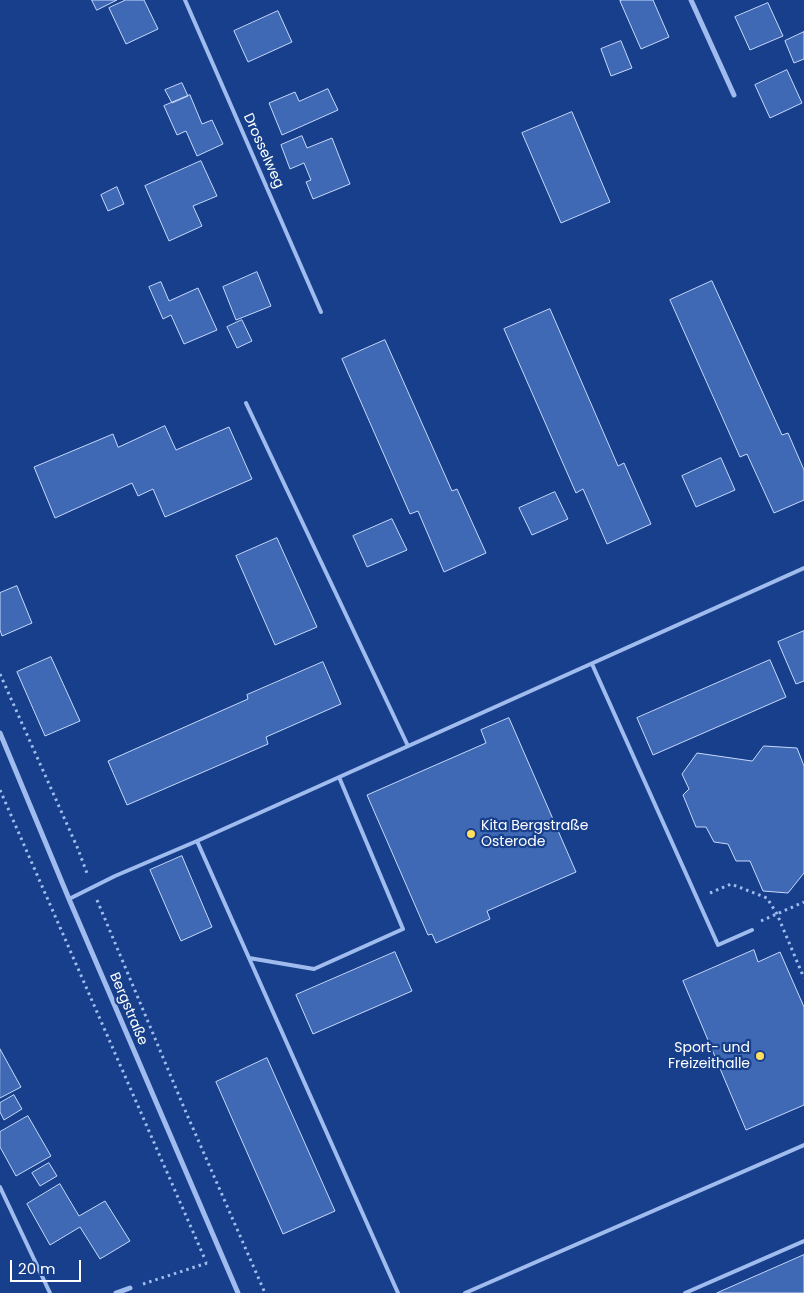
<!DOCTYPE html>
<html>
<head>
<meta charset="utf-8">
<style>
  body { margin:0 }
  #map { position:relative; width:804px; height:1293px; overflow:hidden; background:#173f8b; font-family:Poppins,sans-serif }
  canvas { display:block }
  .scale { position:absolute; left:10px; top:1260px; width:71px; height:22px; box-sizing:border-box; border:2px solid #fff; border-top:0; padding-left:6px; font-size:15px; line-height:18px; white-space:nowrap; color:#fff; -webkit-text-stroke:4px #173f8b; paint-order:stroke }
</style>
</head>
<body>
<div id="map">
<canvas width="804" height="1293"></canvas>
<div class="scale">20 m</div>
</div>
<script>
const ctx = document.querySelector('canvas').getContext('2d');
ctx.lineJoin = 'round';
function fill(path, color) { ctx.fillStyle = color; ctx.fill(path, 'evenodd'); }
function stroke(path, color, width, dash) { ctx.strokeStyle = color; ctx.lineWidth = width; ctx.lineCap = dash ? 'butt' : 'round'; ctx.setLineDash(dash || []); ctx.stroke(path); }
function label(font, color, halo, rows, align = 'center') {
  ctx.font = font + ' Poppins,sans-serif'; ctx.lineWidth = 4.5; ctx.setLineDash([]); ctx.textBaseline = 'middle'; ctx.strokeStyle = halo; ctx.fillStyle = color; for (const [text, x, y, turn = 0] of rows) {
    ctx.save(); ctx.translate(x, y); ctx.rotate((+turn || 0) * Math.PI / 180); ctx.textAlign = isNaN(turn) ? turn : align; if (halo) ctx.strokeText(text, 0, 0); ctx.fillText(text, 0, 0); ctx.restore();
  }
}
const building = new Path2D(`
  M 92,0 L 117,0 L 97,10 Z
  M 126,0 L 144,0 L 158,29 L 126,44 L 109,8 Z
  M 623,0 L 653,0 L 669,37 L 641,49 L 620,1 Z
  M 768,3 L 783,36 L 750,50 L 735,17 Z
  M 278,11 L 292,42 L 248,62 L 234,31 Z
  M 804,32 L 804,59 L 794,63 L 785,41 Z
  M 621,41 L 632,68 L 611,76 L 601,49 Z
  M 787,70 L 802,103 L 770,118 L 755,85 Z
  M 182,83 L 188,96 L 172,103 L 165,90 Z
  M 328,89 L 338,110 L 282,135 L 269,103 L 295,92 L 299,101 Z
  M 190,95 L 202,124 L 212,120 L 223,144 L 197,156 L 186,131 L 177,135 L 164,106 Z
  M 572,112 L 610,202 L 561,223 L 522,133 Z
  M 302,136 L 307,148 L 332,138 L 350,184 L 313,199 L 306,182 L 311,180 L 304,163 L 290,169 L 281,145 Z
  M 201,161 L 217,196 L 193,206 L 202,226 L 169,241 L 145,186 Z
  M 117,187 L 124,204 L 108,211 L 101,195 Z
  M 257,272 L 271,306 L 236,320 L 223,287 Z
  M 712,281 L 782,435 L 788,433 L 804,470 L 804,500 L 774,513 L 747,454 L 740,457 L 670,300 Z
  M 161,282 L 169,301 L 198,288 L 217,330 L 184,344 L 171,315 L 163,319 L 149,287 Z
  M 550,309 L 618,466 L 624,463 L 651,524 L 607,544 L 583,489 L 576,493 L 504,329 Z
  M 242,320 L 252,341 L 237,348 L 227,327 Z
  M 385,340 L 452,491 L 457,489 L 486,553 L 444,572 L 418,511 L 410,514 L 342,359 Z
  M 165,426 L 176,450 L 229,427 L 252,479 L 165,517 L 153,489 L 138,496 L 132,483 L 55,518 L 34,467 L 113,434 L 118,447 Z
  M 721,458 L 735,490 L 696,507 L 682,476 Z
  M 555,492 L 568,519 L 532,535 L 519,508 Z
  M 392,519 L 407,550 L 367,567 L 353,536 Z
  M 277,538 L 317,627 L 275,645 L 236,556 Z
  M 17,586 L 32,623 L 2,636 L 0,630 L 0,593 Z
  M 804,631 L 804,681 L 796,684 L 778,642 Z
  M 51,657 L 80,721 L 45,736 L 17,672 Z
  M 770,660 L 786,697 L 653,755 L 637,718 Z
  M 323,662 L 341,704 L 266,737 L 268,744 L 127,805 L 108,761 L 248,699 L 247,695 Z
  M 509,718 L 576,872 L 487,911 L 490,919 L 436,943 L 432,934 L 428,935 L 367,795 L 486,743 L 481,730 Z
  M 764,746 L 797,748 L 804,766 L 804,873 L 788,893 L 763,891 L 750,861 L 736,861 L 728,844 L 714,842 L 706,827 L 696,827 L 683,795 L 689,789 L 682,774 L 697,753 L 752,761 Z
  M 182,856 L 212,927 L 181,941 L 150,870 Z
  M 754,950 L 758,962 L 780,952 L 804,1007 L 804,1105 L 746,1130 L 683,981 Z
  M 395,952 L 412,991 L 313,1034 L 296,995 Z
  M 0,1049 L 21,1087 L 0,1098 Z
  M 267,1058 L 335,1211 L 283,1234 L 216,1082 Z
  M 14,1095 L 22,1109 L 4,1120 L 0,1112 L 0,1103 Z
  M 28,1116 L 51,1156 L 16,1176 L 0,1147 L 0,1132 Z
  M 49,1163 L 57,1176 L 40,1186 L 32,1173 Z
  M 60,1184 L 79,1216 L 105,1201 L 130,1241 L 100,1259 L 80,1227 L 50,1245 L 27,1204 Z
  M 804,1255 L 804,1293 L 717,1293 Z`);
fill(building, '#3f69b4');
stroke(building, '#c6d9fb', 1);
stroke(new Path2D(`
  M 0,674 L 78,849 L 88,876
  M 0,790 L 204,1257
  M 710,893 L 731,884 L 767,898 L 777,914 L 804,978
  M 97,900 L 185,1110 L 265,1293
  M 761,921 L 804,902
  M 143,1284 L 207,1263 L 210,1264`), '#a0bcef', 3, [2.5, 4]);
stroke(new Path2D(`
  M 185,0 L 321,312
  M 246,403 L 408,746
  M 592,664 L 718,945 L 752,930
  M 197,841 L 398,1293
  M 69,899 L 115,876 L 197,841 L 804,568
  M 249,958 L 314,969 L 403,929 L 339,777
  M 0,1187 L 50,1293
  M 465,1293 L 804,1145
  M 685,1293 L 804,1241`), '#a0bcef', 4);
stroke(new Path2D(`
  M 691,0 L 734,95
  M 0,733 L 69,899 L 238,1293
  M 116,1293 L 130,1288`), '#a0bcef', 5);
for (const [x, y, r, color] of [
  [471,834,5,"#ffdf5d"],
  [760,1056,5,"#ffdf5d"]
]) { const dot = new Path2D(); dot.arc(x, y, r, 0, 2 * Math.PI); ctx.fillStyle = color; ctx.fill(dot); stroke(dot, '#173f8b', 2); }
label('14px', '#fff', '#173f8b', [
  ["Drosselweg",263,151,66],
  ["Bergstraße",128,1009,67]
]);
label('14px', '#fff', '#173f8b', [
  ["Kita Bergstraße",481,826],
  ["Osterode",481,842],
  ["Sport- und",750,1048,"right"],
  ["Freizeithalle",750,1064,"right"]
], 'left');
</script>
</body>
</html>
